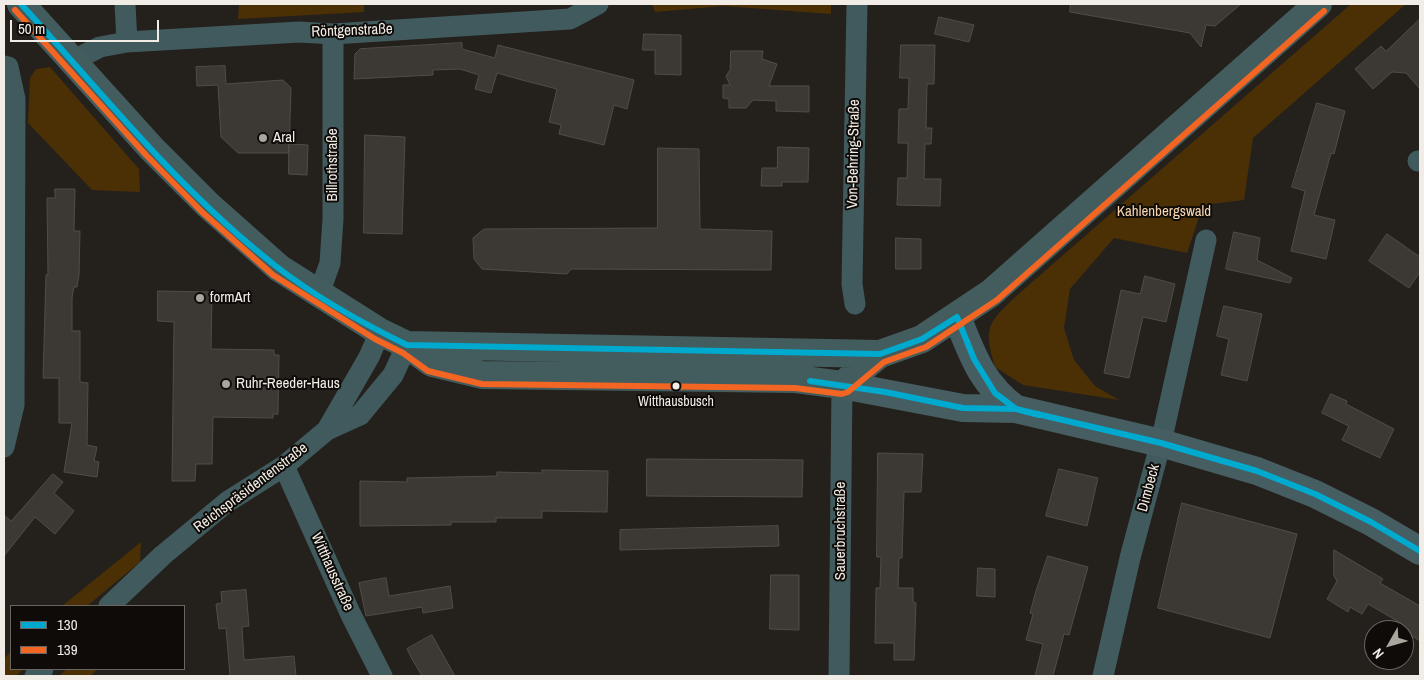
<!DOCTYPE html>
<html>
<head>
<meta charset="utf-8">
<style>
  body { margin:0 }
  #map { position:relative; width:1424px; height:680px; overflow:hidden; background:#24201c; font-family:"Archivo Narrow",sans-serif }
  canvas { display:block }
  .frame { position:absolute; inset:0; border:5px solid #f1ece6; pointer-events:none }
  .legend { position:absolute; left:10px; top:605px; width:175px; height:65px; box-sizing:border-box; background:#0e0b08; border:1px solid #696561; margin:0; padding:6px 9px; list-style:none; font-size:15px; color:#f1ece6 }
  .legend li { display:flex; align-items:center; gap:10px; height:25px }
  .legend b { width:25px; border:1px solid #696561 }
  .north { position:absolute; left:1364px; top:620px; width:50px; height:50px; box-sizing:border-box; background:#0e0b08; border:1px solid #696561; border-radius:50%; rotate:232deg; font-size:14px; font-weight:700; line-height:20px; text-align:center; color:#f1ece6 }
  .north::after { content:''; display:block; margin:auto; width:18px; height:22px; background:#a9a59f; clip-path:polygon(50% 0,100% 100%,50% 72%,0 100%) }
  .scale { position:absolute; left:10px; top:20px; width:149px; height:22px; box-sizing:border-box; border:2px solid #f1ece6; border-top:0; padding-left:6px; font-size:15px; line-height:18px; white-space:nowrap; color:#f1ece6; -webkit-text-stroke:4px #0e0b08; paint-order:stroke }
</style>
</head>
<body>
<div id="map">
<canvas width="1424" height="680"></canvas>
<div class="frame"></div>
<ul class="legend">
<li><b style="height:6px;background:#00a9ce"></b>130</li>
<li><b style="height:6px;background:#f26522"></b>139</li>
</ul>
<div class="north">N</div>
<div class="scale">50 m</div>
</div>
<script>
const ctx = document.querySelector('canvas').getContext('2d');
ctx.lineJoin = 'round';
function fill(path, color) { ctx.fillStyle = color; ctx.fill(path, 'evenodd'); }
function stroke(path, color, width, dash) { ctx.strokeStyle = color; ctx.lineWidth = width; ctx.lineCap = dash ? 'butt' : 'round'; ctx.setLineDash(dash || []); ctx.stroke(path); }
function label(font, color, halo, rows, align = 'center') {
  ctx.font = font + ' "Archivo Narrow",sans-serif'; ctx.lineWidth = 4; ctx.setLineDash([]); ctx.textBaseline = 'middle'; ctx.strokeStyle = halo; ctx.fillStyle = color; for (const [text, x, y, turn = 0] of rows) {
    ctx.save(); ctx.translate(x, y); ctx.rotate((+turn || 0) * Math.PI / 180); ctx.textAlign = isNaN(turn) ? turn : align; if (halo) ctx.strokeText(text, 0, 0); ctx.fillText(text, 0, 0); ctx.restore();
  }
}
fill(new Path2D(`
  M 239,4 L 364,4 L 364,12 L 238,19 Z
  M 652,4 L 831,4 L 831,14 L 723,6 L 655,12 Z
  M 1351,4 L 1406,4 L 1253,138 L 1244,200 L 1203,205 L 1187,253 L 1114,238 L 1070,289 L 1064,328 L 1074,360 L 1095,386 L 1119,400 L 1023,385 L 995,367 C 984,328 986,325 1015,297 Z
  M 50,67 L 139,169 L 140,192 L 92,190 L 28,123 L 30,78 L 36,69 Z
  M 141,542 L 140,562 L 87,606 L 62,606 Z
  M 11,651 L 11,669 L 23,669 L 16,676 L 4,676 L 4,659 Z
  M 67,669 L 97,669 L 91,676 L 59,676 Z`), '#4b3006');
const building = new Path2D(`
  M 1071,4 L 1241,4 L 1215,26 L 1206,25 L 1201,47 L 1190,33 L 1070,12 Z
  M 939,17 L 974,25 L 969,42 L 935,34 Z
  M 1420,19 L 1420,89 L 1406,73 L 1392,72 L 1373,89 L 1355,69 L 1381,46 L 1386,51 Z
  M 644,34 L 681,35 L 681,75 L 655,74 L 655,50 L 643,50 Z
  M 462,43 L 462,49 L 495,58 L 498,45 L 634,80 L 627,109 L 614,105 L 604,145 L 559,134 L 561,125 L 549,122 L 557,89 L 522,80 L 497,73 L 491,93 L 475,89 L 479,75 L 460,69 L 433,70 L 433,75 L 354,79 L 355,54 L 360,49 Z
  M 901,45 L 935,45 L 934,84 L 927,84 L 926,128 L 932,128 L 931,144 L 925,144 L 924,179 L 941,179 L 940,206 L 897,205 L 898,178 L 907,178 L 908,143 L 898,143 L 899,109 L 908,109 L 909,78 L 900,78 Z
  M 731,51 L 763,51 L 762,59 L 777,64 L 769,86 L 809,86 L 809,112 L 776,111 L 776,101 L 753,100 L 746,108 L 729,108 L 729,99 L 723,98 L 723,85 L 730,85 L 726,76 L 730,70 Z
  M 225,66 L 226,84 L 283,80 L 291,88 L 289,153 L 238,153 L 221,137 L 218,85 L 197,86 L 196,67 Z
  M 1317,103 L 1345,111 L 1334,154 L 1331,153 L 1314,215 L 1335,220 L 1326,259 L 1291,251 L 1305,191 L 1292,187 Z
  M 365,135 L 405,137 L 402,234 L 364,233 Z
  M 289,144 L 308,145 L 307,175 L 289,174 Z
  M 778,147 L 809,148 L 808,182 L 782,182 L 782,186 L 761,186 L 762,168 L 777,168 Z
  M 658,148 L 699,149 L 700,229 L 772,231 L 771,270 L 571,269 L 567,274 L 482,269 L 474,259 L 473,238 L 484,229 L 657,228 Z
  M 55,189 L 75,189 L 74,231 L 80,231 L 79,275 L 77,287 L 74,287 L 72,298 L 72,331 L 80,331 L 80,382 L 88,383 L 87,445 L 97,447 L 94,461 L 99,462 L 97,477 L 64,472 L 72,423 L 59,423 L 59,378 L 43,378 L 46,275 L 48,274 L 47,198 L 55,198 Z
  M 1234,232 L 1260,238 L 1257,260 L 1292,278 L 1290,283 L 1226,269 Z
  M 1387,234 L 1420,257 L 1420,272 L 1409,288 L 1369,261 Z
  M 896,238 L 921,239 L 921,269 L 896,269 Z
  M 1145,276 L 1175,284 L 1166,322 L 1143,317 L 1129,378 L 1104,373 L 1121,290 L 1140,294 Z
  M 158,291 L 212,292 L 211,349 L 274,350 L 274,355 L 279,355 L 278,414 L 273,414 L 273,418 L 213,417 L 212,464 L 196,464 L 195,481 L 172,481 L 174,322 L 158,321 Z
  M 1224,306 L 1262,314 L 1247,381 L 1221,375 L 1229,339 L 1217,336 Z
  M 1331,394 L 1347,401 L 1346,404 L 1394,429 L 1380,458 L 1342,440 L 1349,426 L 1322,413 Z
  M 878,453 L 923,454 L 921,492 L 904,492 L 902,558 L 899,558 L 898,588 L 913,588 L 913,602 L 916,603 L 914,660 L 894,660 L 894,643 L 875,643 L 876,588 L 880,588 L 881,557 L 877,557 Z
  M 647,459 L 803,460 L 802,497 L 647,496 Z
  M 1059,469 L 1098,478 L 1087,526 L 1046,516 Z
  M 542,470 L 608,471 L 607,512 L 542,511 L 542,518 L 496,518 L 496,522 L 451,522 L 451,525 L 360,526 L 360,481 L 407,482 L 407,478 L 497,476 L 497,472 L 542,473 Z
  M 53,474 L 63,482 L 54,493 L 74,511 L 55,534 L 35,517 L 4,556 L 4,515 L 11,521 Z
  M 1182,503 L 1297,534 L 1270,638 L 1158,608 Z
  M 778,526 L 779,546 L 620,550 L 620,530 Z
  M 1334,550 L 1383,579 L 1380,583 L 1420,606 L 1420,641 L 1396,626 L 1399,622 L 1368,604 L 1362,614 L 1350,607 L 1348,612 L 1327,599 L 1337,581 L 1334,576 Z
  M 1048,556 L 1088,567 L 1069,635 L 1064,634 L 1053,676 L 1035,676 L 1043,644 L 1026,640 L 1033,614 L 1030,613 L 1036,591 Z
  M 978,568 L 995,569 L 995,597 L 977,596 Z
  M 771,575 L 799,575 L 799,630 L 770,629 Z
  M 386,578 L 389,596 L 450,586 L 453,608 L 423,613 L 422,607 L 366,616 L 359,583 Z
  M 246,590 L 249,626 L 242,627 L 244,660 L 294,656 L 296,676 L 230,676 L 226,628 L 219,629 L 216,604 L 222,603 L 221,592 Z
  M 432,635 L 447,662 L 455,676 L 422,676 L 412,659 L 407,649 Z`);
fill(building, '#3c3935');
stroke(building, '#504d49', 1);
stroke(new Path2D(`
  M 127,42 L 299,32 L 333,34 L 570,19 L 598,4
  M 72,61 L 100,47 L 127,42 L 125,4
  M 4,66 L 8,67 L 15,99 L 14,405 L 4,447
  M 1418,161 L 1420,161
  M 319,294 L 330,263 L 333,219 L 333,34
  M 855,304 L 852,284 L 857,4
  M 327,430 L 369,357 L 380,332
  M 284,466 L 351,615 L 382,676
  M 109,606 L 163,555 L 227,502 L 284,466 L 327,430 L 360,415 L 393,375 L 407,345
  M 35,676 L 43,669
  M 839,676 L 842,385
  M 1103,676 L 1130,558 L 1162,438 L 1206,240`), '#405a5d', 21);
stroke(new Path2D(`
  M 957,317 C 973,356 981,383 1016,409
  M 842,385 L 963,408 L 1016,409 L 1161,443 L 1257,471 L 1315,494 L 1371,522 L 1420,551`), '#465d61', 28);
stroke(new Path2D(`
  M 21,4 L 152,149 L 208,205 L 279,268 L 380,332 L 407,345 L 432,363 L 482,375 L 796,379 L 842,385 L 880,354 L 922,339 L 991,293 L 1318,4
  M 407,345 L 880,354`), '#435c5d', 28);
stroke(new Path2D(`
  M 21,4 C 103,94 180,192 277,267 C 317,298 362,323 407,345 L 880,354 L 922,339 L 957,317 L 974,359 L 995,393 L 1016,409 L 1161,443 L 1257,471 L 1315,494 L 1371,522 L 1420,551
  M 810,381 L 885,392 L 963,408 L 1016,409 L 1039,415`), '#00a9ce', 6);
stroke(new Path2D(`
  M 15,10 L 146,155 L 202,212 L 273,275 L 375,339 L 403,353 L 428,371 L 482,384 L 795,388 L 842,394 L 848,392 L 884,362 L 926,347 L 997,300 L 1324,11`), '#f26522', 6);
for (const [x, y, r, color] of [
  [263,138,5,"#a9a59f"],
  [200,298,5,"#a9a59f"],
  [226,384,5,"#a9a59f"],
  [676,386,4.5,"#f1ece6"]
]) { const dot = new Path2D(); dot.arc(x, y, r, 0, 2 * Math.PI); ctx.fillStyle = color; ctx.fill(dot); stroke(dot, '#0e0b08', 2); }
label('14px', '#f1ece6', '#0e0b08', [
  ["Witthausbusch",676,402]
]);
label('15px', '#f1ece6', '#0e0b08', [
  ["Röntgenstraße",352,31,-2],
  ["Von-Behring-Straße",854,154,-89],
  ["Billrothstraße",333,165,-90],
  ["Reichspräsidentenstraße",251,488,-37],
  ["Dimbeck",1149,488,-75],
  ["Sauerbruchstraße",841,531,-90],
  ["Witthausstraße",332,572,66]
]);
label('15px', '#f1ece6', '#0e0b08', [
  ["Aral",273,138],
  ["formArt",210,298],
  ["Ruhr-Reeder-Haus",236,384]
], 'left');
label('15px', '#f6d4ae', '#0e0b08', [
  ["Kahlenbergswald",1164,212]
]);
</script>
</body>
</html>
